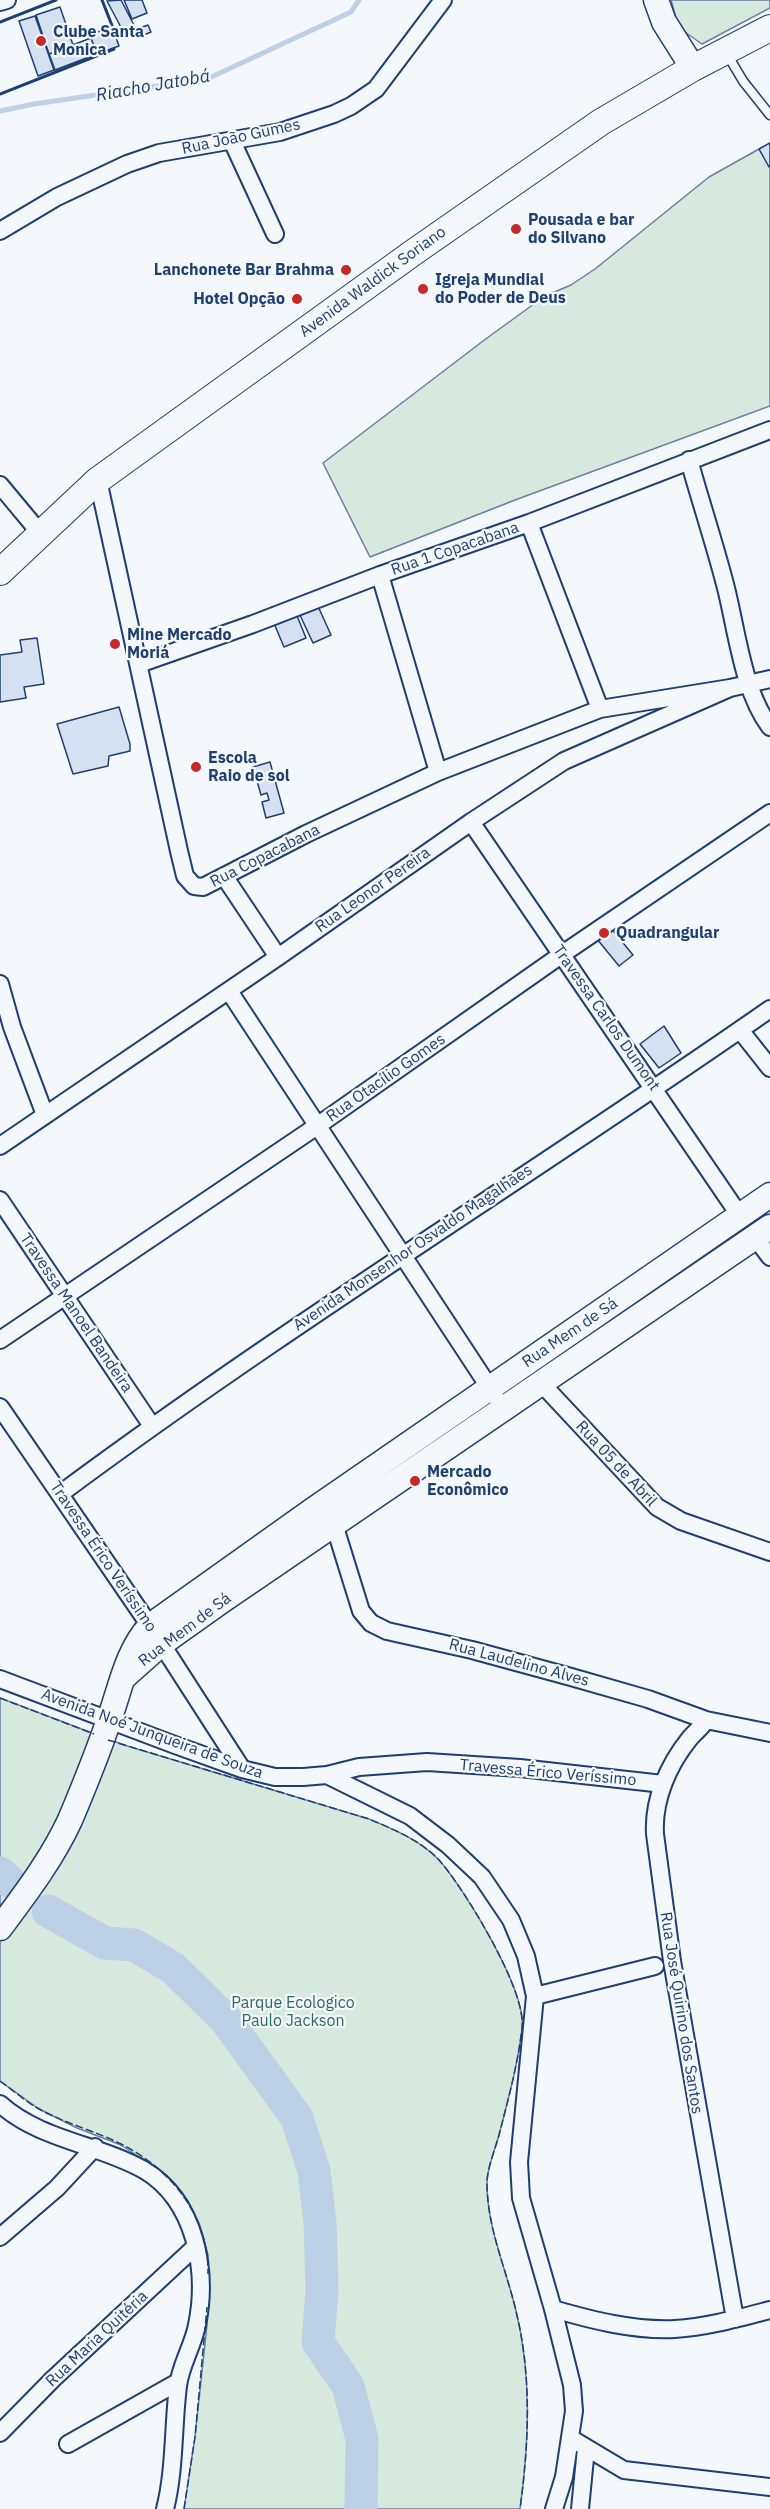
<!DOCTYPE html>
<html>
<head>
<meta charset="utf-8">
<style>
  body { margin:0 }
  canvas { display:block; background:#f4f7fb }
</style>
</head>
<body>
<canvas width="770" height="2509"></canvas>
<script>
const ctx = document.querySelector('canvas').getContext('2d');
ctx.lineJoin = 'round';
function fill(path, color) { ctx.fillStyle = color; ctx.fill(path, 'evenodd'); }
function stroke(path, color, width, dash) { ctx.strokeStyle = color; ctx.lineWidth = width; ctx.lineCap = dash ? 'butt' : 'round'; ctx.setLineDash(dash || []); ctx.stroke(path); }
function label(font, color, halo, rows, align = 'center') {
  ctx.font = font + ' "IBM Plex Sans",sans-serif'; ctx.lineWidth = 4.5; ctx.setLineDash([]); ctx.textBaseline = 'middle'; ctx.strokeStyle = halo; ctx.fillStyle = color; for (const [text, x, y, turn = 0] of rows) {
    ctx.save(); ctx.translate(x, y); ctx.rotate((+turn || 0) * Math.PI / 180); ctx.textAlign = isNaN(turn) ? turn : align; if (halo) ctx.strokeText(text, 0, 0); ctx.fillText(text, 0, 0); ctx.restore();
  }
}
const green = new Path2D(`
  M 671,0 L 770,0 L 770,8 L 702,44 L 679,28 Z
  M 759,149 L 770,166 L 770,406 L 515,500 L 370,557 L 323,463 L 487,338 L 545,296 L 571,285 L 595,269 L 709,177 Z
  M 0,1698 L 124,1745 L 369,1819 C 393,1829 420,1840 439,1860 C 464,1888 527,1991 522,2028 C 518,2064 508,2100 499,2135 C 495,2150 487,2168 487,2183 C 487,2228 506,2268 516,2311 C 532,2376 529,2443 520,2509 L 184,2509 L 195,2437 L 207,2325 L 208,2255 L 199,2223 L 188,2201 L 166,2175 L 121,2145 L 77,2128 L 39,2109 L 0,2081 Z`);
fill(green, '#d7e8df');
stroke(green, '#687fa3', 1.5);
stroke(new Path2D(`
  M 0,111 L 34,104 L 207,79 L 351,12 L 359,0`), '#bed0e5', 5);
stroke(new Path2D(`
  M 0,1873 L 9,1881
  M 48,1911 L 105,1943 L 134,1945 L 173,1968 L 226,2020 L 297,2118 L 314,2171 L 320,2222 L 322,2290 L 318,2342 L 348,2386 L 362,2439 L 361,2509`), '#bed0e5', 33);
const building = new Path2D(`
  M 121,0 L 135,27 L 124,33 L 107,1 Z
  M 124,0 L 142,0 L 147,13 L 132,19 Z
  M 60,7 L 73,45 L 49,54 L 36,15 Z
  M 35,16 L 54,70 L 38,76 L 19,21 Z
  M 148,25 L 151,32 L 139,37 L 137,29 Z
  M 112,26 L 119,46 L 97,54 L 90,35 Z
  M 91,38 L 97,54 L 55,70 L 49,54 Z
  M 770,143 L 770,166 L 769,167 L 759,149 Z
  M 317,604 L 331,635 L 313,643 L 299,613 Z
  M 295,611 L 306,638 L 284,647 L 273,621 Z
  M 37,638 L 44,684 L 24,687 L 26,698 L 0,702 L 0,655 L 22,652 L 20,640 Z
  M 119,707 L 130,744 L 130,751 L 109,756 L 108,766 L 73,774 L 57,724 Z
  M 270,762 L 284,813 L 266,818 L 262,802 L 269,800 L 267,793 L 261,795 L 253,767 Z
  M 611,928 L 633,955 L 619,966 L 597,939 Z
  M 664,1026 L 681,1053 L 659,1068 L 640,1044 Z`);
fill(building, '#d5e0f0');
stroke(building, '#1d3f73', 1.5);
const lane = new Path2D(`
  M 727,54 L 743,81 L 770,115`);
const street = new Path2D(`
  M 0,2 L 7,0
  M 232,141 L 275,234
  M 0,231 L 57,197 L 127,164 L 159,153 L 280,132 L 334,114 L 351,106 L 376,89 L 443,0
  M 689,460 C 701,503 715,545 726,588 C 737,632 743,691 770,727
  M 98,480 L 179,851 L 185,876 L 194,886 L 203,887 L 306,834 L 438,772 L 600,709 L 730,688
  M 0,485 L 40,533
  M 529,523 L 600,709
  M 380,575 L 438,772
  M 139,664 L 253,624 L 380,575 L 529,523 L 770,430
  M 471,822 L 740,1216
  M 224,876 L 278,957
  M 0,984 L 12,1027 L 45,1115
  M 229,991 L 495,1396
  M 740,1030 L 770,1068
  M 0,1146 L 278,957 L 471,822 L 564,761 L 730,688 L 770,679
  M 0,1200 L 152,1426
  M 755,1237 L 770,1257
  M 0,1340 L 317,1126 L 561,955 L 770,813
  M 542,1384 L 657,1507 L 681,1521 L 770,1552
  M 0,1407 L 150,1626 L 242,1769
  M 60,1494 C 290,1323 535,1173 770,1009
  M 334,1524 L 361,1611 L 371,1623 L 387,1631 L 472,1650 L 571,1677 L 648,1699 L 706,1720 L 770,1733
  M 0,1679 L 175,1745 L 242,1769 L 275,1777 L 303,1777 L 327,1775 L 359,1767 L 427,1762 L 520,1768 L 663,1784
  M 706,1720 C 702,1727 696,1731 690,1738 C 668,1765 653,1800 655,1834 L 672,1961 L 735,2319
  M 327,1775 L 410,1816 L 448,1845 L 482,1877 L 511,1920 L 526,1956 L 535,1996 L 519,2162 L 521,2198 L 553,2309 L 572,2385 L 574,2411 L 564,2477 L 554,2509
  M 535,1996 L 655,1966
  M 0,2104 C 40,2140 98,2144 144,2170 C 196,2201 208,2271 197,2325 C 193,2346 180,2366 178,2386 C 173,2426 175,2470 165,2509
  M 0,2237 L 57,2188 L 95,2147
  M 553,2309 C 592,2320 633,2331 675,2329 C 707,2327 739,2318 770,2310
  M 0,2433 L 53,2379 L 196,2246
  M 572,2439 L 624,2470 L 770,2487
  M 68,2444 L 178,2382
  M 580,2509 L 586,2448`);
const secondary = new Path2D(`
  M 656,0 L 664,22 L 693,68
  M 124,1677 L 161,1644 L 220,1602 L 770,1227
  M 0,1928 C 26,1893 52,1859 70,1820 C 84,1787 98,1752 110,1717 C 121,1686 127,1651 150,1626 L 313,1510 L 770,1195`);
const primary = new Path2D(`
  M 0,572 L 98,480 L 414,252 L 601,122 L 693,68 L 770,28`);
stroke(lane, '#1d3f73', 11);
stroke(street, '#1d3f73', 20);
stroke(secondary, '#1d3f73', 27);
stroke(primary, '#1d3f73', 28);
stroke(lane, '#f4f7fb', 8);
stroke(street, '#f4f7fb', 16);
stroke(secondary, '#f4f7fb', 24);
stroke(primary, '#f4f7fb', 26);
stroke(new Path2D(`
  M 0,1698 L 94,1734
  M 108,1740 L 369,1819 C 393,1829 420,1840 439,1860 C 464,1888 527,1991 522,2028 C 518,2064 508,2100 499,2135 C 495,2150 487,2168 487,2183 C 487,2228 506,2268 516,2311 C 532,2376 529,2443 520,2509
  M 0,2081 C 13,2090 26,2102 41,2110 C 67,2124 95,2131 121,2144 C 171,2169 209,2216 208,2274
  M 184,2509 L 195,2437 L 207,2307`), '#1d3f73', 1.5, [8, 3]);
stroke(new Path2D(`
  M 102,0 L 113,28
  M 0,22 L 56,0
  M 0,94 L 114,49`), '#1d3f73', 3);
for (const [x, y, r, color] of [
  [41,41,6,"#c62828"],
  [516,229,6,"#c62828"],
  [346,270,6,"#c62828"],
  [423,289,6,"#c62828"],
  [297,299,6,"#c62828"],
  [115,644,6,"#c62828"],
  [196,767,6,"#c62828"],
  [604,933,6,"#c62828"],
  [415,1481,6,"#c62828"]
]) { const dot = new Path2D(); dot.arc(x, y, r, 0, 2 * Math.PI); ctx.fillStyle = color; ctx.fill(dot); stroke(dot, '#f4f7fb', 2); }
label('bold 16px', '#1d3f73', '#f4f7fb', [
  ["Clube Santa",53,32],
  ["Monica",53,50],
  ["Pousada e bar",528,220],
  ["do Silvano",528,238],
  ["Lanchonete Bar Brahma",334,270,"right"],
  ["Igreja Mundial",435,280],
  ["do Poder de Deus",435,298],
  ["Hotel Opção",285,299,"right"],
  ["Mine Mercado",127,635],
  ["Moriá",127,653],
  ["Escola",208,758],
  ["Raio de sol",208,776],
  ["Quadrangular",616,933],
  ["Mercado",427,1472],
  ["Econômico",427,1490]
], 'left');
label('16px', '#1d3f73', '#f4f7fb', [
  ["Rua João Gumes",241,137,-12],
  ["Avenida Waldick Soriano",373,282,-36],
  ["Rua 1 Copacabana",455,549,-19],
  ["Rua Copacabana",265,856,-27],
  ["Rua Leonor Pereira",373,890,-35],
  ["Travessa Carlos Dumont",606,1018,55],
  ["Rua Otacílio Gomes",386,1078,-35],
  ["Avenida Monsenhor Osvaldo Magalhães",413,1248,-34],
  ["Travessa Manoel Bandeira",76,1313,56],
  ["Rua Mem de Sá",570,1333,-34],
  ["Rua 05 de Abril",616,1464,47],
  ["Travessa Érico Veríssimo",103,1557,56],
  ["Rua Mem de Sá",185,1630,-37],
  ["Rua Laudelino Alves",519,1663,15],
  ["Avenida Noé Junqueira de Souza",152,1734,20],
  ["Travessa Érico Veríssimo",548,1773,5],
  ["Rua José Quirino dos Santos",681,2013,81],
  ["Rua Maria Quitéria",97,2339,-43]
]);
label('16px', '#2c6c60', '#f4f7fb', [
  ["Parque Ecologico",293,2003],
  ["Paulo Jackson",293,2021]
]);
label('italic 18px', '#1d3f73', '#f4f7fb', [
  ["Riacho Jatobá",153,86,-10]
]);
</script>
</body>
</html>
